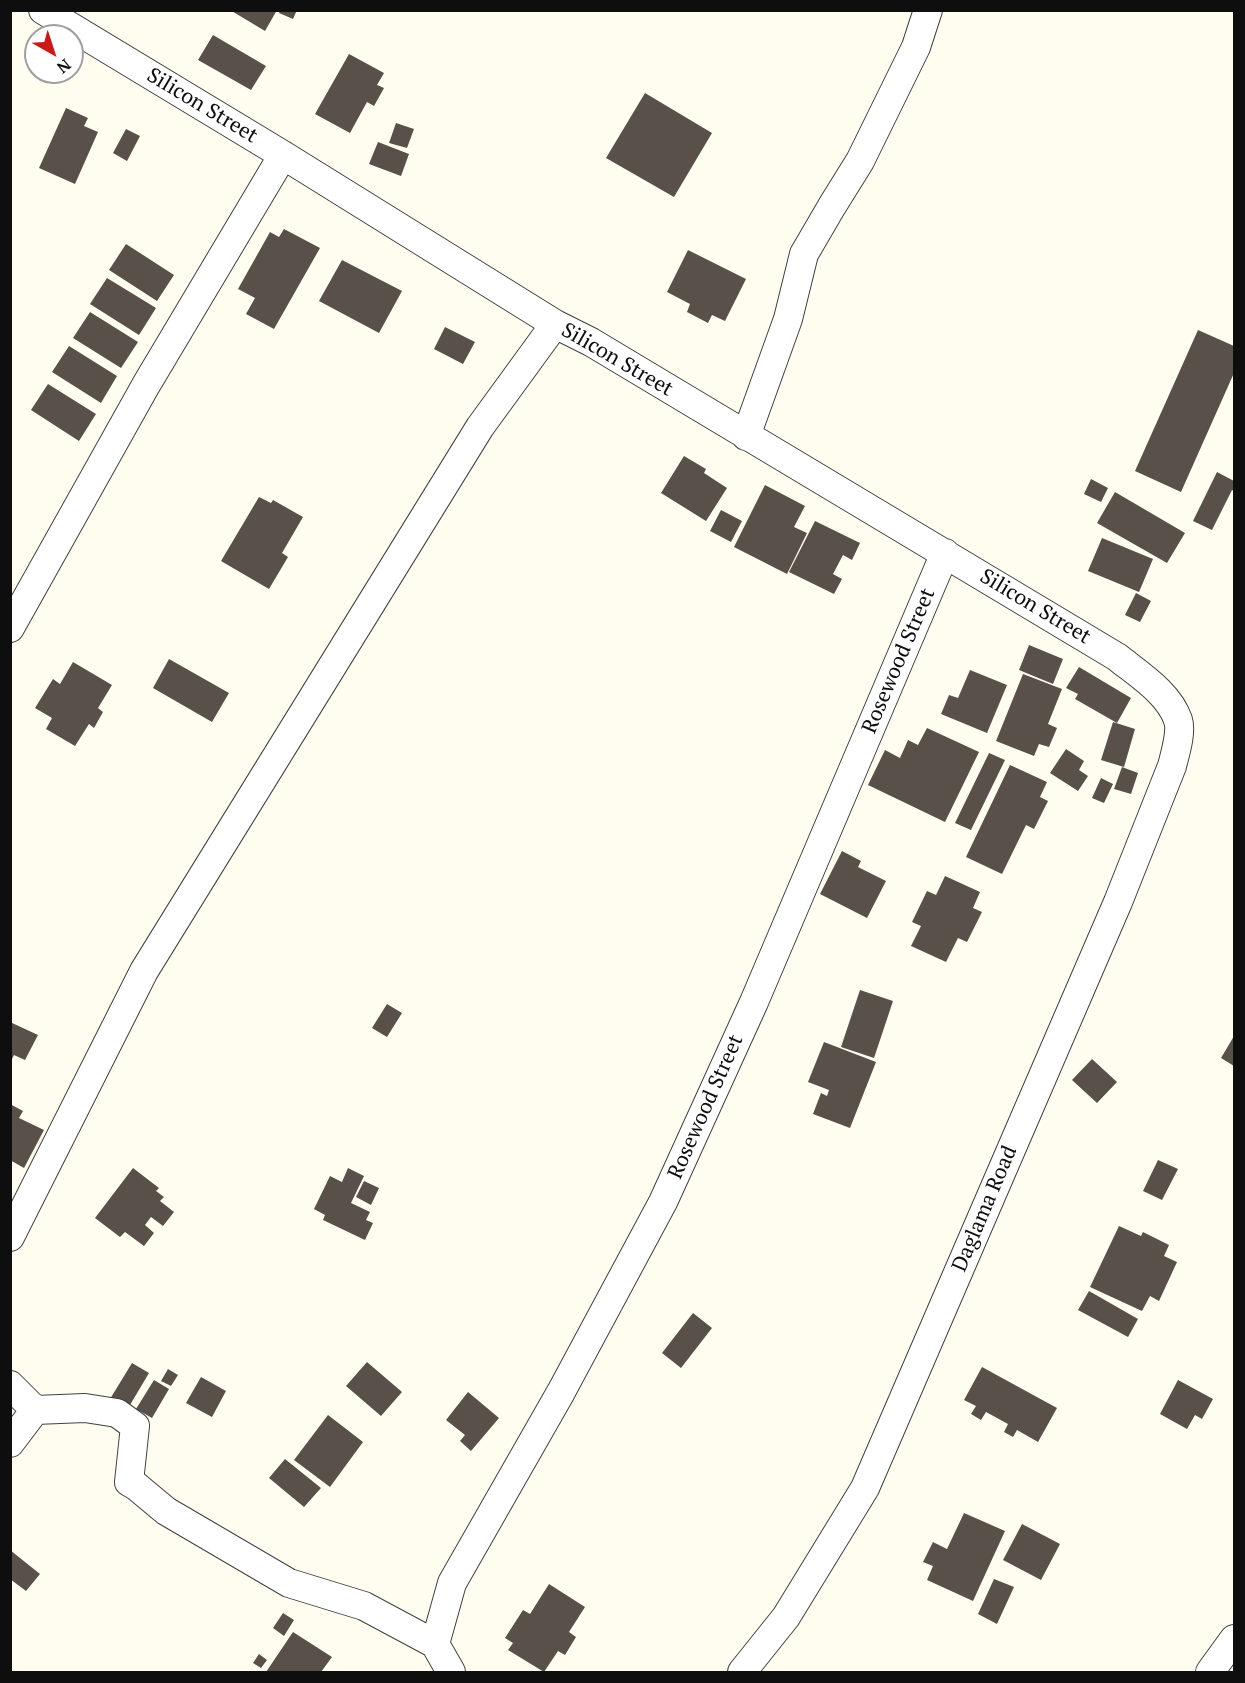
<!DOCTYPE html>
<html>
<head>
<meta charset="utf-8">
<style>
  body { margin:0 }
  #map { position:relative; width:1245px; height:1683px; overflow:hidden; background:#fffdef; font-family:"PT Serif",serif }
  canvas { display:block }
  .frame { position:absolute; inset:0; border:12px solid #0e0e0e; pointer-events:none }
  .north { position:absolute; left:24px; top:24px; width:60px; height:60px; box-sizing:border-box; background:#fff; border:2px solid #9f9f9f; border-radius:50%; rotate:141deg; font-size:16px; font-weight:700; line-height:24px; text-align:center; color:#0e0e0e }
  .north::after { content:''; display:block; margin:auto; width:21px; height:27px; background:#cc1918; clip-path:polygon(50% 0,100% 100%,50% 72%,0 100%) }
</style>
</head>
<body>
<div id="map">
<canvas width="1245" height="1683"></canvas>
<div class="frame"></div>
<div class="north">N</div>
</div>
<script>
const ctx = document.querySelector('canvas').getContext('2d');
ctx.lineJoin = 'round';
function fill(path, color) { ctx.fillStyle = color; ctx.fill(path, 'evenodd'); }
function stroke(path, color, width, dash) { ctx.strokeStyle = color; ctx.lineWidth = width; ctx.lineCap = dash ? 'butt' : 'round'; ctx.setLineDash(dash || []); ctx.stroke(path); }
function label(font, color, halo, rows, align = 'center') {
  ctx.font = font + ' "PT Serif",serif'; ctx.lineWidth = 6; ctx.setLineDash([]); ctx.textBaseline = 'middle'; ctx.strokeStyle = halo; ctx.fillStyle = color; for (const [text, x, y, turn = 0] of rows) {
    ctx.save(); ctx.translate(x, y); ctx.rotate((+turn || 0) * Math.PI / 180); ctx.textAlign = isNaN(turn) ? turn : align; if (halo) ctx.strokeText(text, 0, 0); ctx.fillText(text, 0, 0); ctx.restore();
  }
}
fill(new Path2D(`
  M 230,10 L 277,10 L 265,31 Z
  M 280,10 L 297,10 L 293,19 L 279,13 Z
  M 213,35 L 266,66 L 251,90 L 198,60 Z
  M 349,54 L 384,73 L 377,85 L 384,88 L 374,106 L 367,102 L 350,133 L 315,114 Z
  M 645,93 L 712,133 L 674,197 L 606,158 Z
  M 66,108 L 88,118 L 84,126 L 98,132 L 75,184 L 39,168 Z
  M 396,123 L 414,129 L 407,148 L 389,143 Z
  M 126,129 L 140,136 L 127,161 L 113,153 Z
  M 378,142 L 409,154 L 401,176 L 369,164 Z
  M 284,229 L 320,248 L 274,329 L 246,314 L 255,298 L 238,289 L 270,232 L 279,237 Z
  M 126,244 L 174,275 L 157,301 L 109,270 Z
  M 688,250 L 746,279 L 725,321 L 712,315 L 708,323 L 687,312 L 690,304 L 667,292 Z
  M 342,260 L 402,291 L 379,333 L 319,301 Z
  M 107,278 L 156,308 L 139,335 L 90,304 Z
  M 90,312 L 138,342 L 121,368 L 73,338 Z
  M 445,327 L 475,342 L 463,364 L 434,349 Z
  M 1198,330 L 1234,346 L 1234,373 L 1181,492 L 1135,471 Z
  M 69,346 L 117,376 L 101,403 L 52,372 Z
  M 48,384 L 96,414 L 79,441 L 31,410 Z
  M 684,456 L 706,469 L 704,473 L 727,488 L 706,521 L 661,493 Z
  M 1217,472 L 1234,481 L 1234,491 L 1232,490 L 1212,530 L 1193,521 Z
  M 1091,479 L 1108,488 L 1101,502 L 1084,494 Z
  M 765,485 L 805,506 L 794,527 L 807,533 L 787,574 L 734,547 Z
  M 1115,492 L 1185,533 L 1167,563 L 1097,523 Z
  M 259,497 L 271,503 L 273,500 L 303,517 L 282,553 L 288,557 L 269,589 L 221,561 Z
  M 721,510 L 742,521 L 731,542 L 710,531 Z
  M 815,521 L 860,543 L 852,560 L 843,555 L 833,574 L 842,579 L 834,594 L 789,572 Z
  M 1102,538 L 1153,559 L 1139,592 L 1088,571 Z
  M 1136,593 L 1151,601 L 1140,622 L 1125,615 Z
  M 1029,645 L 1063,659 L 1053,684 L 1019,670 Z
  M 169,659 L 229,693 L 212,722 L 153,688 Z
  M 73,662 L 112,685 L 98,708 L 103,712 L 94,728 L 89,724 L 75,746 L 46,729 L 52,718 L 35,708 L 53,679 L 60,684 Z
  M 1079,667 L 1131,698 L 1117,723 L 1075,699 L 1078,694 L 1066,688 Z
  M 970,670 L 1007,685 L 987,733 L 941,714 L 949,695 L 958,698 Z
  M 1023,674 L 1062,689 L 1048,724 L 1057,728 L 1049,747 L 1039,744 L 1034,756 L 996,741 Z
  M 1113,722 L 1135,729 L 1124,767 L 1101,760 Z
  M 927,728 L 979,752 L 945,822 L 868,785 L 885,750 L 900,758 L 908,740 L 918,745 Z
  M 1066,749 L 1084,761 L 1079,770 L 1088,776 L 1078,791 L 1050,773 Z
  M 989,753 L 1005,760 L 971,830 L 955,823 Z
  M 1010,765 L 1047,782 L 1040,797 L 1048,801 L 1034,829 L 1026,825 L 1002,874 L 966,857 Z
  M 1122,767 L 1138,773 L 1131,794 L 1114,789 Z
  M 1101,778 L 1113,784 L 1104,803 L 1092,798 Z
  M 842,851 L 861,861 L 858,867 L 886,881 L 867,918 L 820,894 Z
  M 945,876 L 980,892 L 973,908 L 982,912 L 967,942 L 958,938 L 946,962 L 911,946 L 921,926 L 912,922 L 927,891 L 936,895 Z
  M 860,990 L 893,1001 L 874,1058 L 841,1047 Z
  M 387,1004 L 402,1013 L 387,1037 L 372,1028 Z
  M 10,1022 L 38,1035 L 25,1060 L 14,1055 L 10,1063 Z
  M 1234,1036 L 1234,1066 L 1221,1058 Z
  M 824,1042 L 876,1062 L 850,1128 L 813,1114 L 821,1093 L 827,1096 L 829,1090 L 808,1082 Z
  M 1092,1059 L 1117,1082 L 1097,1103 L 1072,1080 Z
  M 10,1104 L 23,1111 L 19,1118 L 44,1130 L 24,1168 L 10,1160 Z
  M 1158,1160 L 1178,1169 L 1162,1200 L 1143,1191 Z
  M 133,1168 L 159,1188 L 156,1191 L 164,1197 L 160,1201 L 174,1212 L 163,1226 L 151,1217 L 145,1225 L 154,1233 L 144,1246 L 125,1232 L 120,1237 L 95,1218 Z
  M 348,1168 L 364,1176 L 351,1203 L 370,1212 L 366,1220 L 373,1223 L 365,1240 L 323,1220 L 325,1215 L 314,1209 L 330,1176 L 342,1182 Z
  M 364,1181 L 379,1188 L 371,1205 L 356,1197 Z
  M 1119,1226 L 1141,1236 L 1143,1232 L 1169,1245 L 1164,1256 L 1177,1262 L 1159,1301 L 1150,1296 L 1142,1311 L 1090,1287 Z
  M 1089,1291 L 1138,1319 L 1128,1337 L 1078,1310 Z
  M 693,1313 L 712,1328 L 681,1368 L 662,1353 Z
  M 367,1362 L 402,1392 L 381,1416 L 346,1386 Z
  M 132,1363 L 149,1373 L 127,1410 L 110,1399 Z
  M 982,1367 L 1057,1408 L 1038,1442 L 1017,1430 L 1013,1437 L 1004,1432 L 1008,1424 L 986,1412 L 981,1420 L 971,1414 L 976,1406 L 964,1400 Z
  M 168,1369 L 178,1375 L 171,1386 L 161,1381 Z
  M 201,1377 L 226,1391 L 212,1417 L 186,1403 Z
  M 154,1380 L 169,1389 L 152,1418 L 136,1409 Z
  M 1178,1380 L 1213,1399 L 1202,1419 L 1195,1415 L 1187,1429 L 1160,1414 Z
  M 468,1392 L 499,1418 L 471,1451 L 460,1441 L 465,1435 L 446,1420 Z
  M 328,1415 L 363,1442 L 330,1487 L 294,1460 Z
  M 285,1459 L 321,1488 L 304,1507 L 269,1478 Z
  M 964,1513 L 1005,1531 L 973,1601 L 927,1580 L 933,1566 L 923,1562 L 933,1542 L 947,1549 Z
  M 1022,1524 L 1060,1544 L 1041,1580 L 1003,1560 Z
  M 10,1550 L 40,1574 L 26,1591 L 10,1579 Z
  M 994,1579 L 1014,1587 L 997,1624 L 978,1614 Z
  M 549,1584 L 585,1607 L 569,1632 L 576,1637 L 565,1655 L 558,1651 L 544,1672 L 508,1650 L 513,1643 L 505,1638 L 523,1610 L 530,1614 Z
  M 283,1613 L 294,1620 L 284,1636 L 273,1628 Z
  M 293,1632 L 332,1657 L 321,1672 L 266,1672 Z
  M 259,1654 L 267,1660 L 261,1668 L 253,1663 Z`), '#585049');
const minor = new Path2D(`
  M 43,10 L 283,155 L 555,324 L 591,342 L 1117,657 C 1138,674 1169,693 1178,720 C 1182,732 1175,754 1172,766 L 1118,902 L 865,1488 L 786,1617 L 742,1672
  M 746,436 L 788,319 L 804,254 L 832,206 L 860,161 L 916,47 L 928,10
  M 10,628 L 146,385 L 283,155
  M 10,1237 L 144,971 L 480,427 L 555,324
  M 10,1385 L 35,1410 L 85,1408 L 117,1413 L 135,1426 L 129,1482 L 136,1486 L 166,1511 L 289,1583 L 364,1606 L 435,1644 L 451,1672
  M 10,1443 L 35,1410
  M 435,1644 L 452,1583 L 561,1392 L 663,1202 L 754,1002 L 945,553
  M 1210,1672 L 1234,1639`);
stroke(minor, '#414141', 30);
stroke(minor, '#fff', 28);
label('21px', '#0e0e0e', '#fff', [
  ["Silicon Street",202,106,31],
  ["Silicon Street",617,360,30],
  ["Silicon Street",1035,607,31],
  ["Rosewood Street",899,661,-67],
  ["Rosewood Street",706,1107,-66],
  ["Daglama Road",985,1209,-67]
]);
</script>
</body>
</html>
